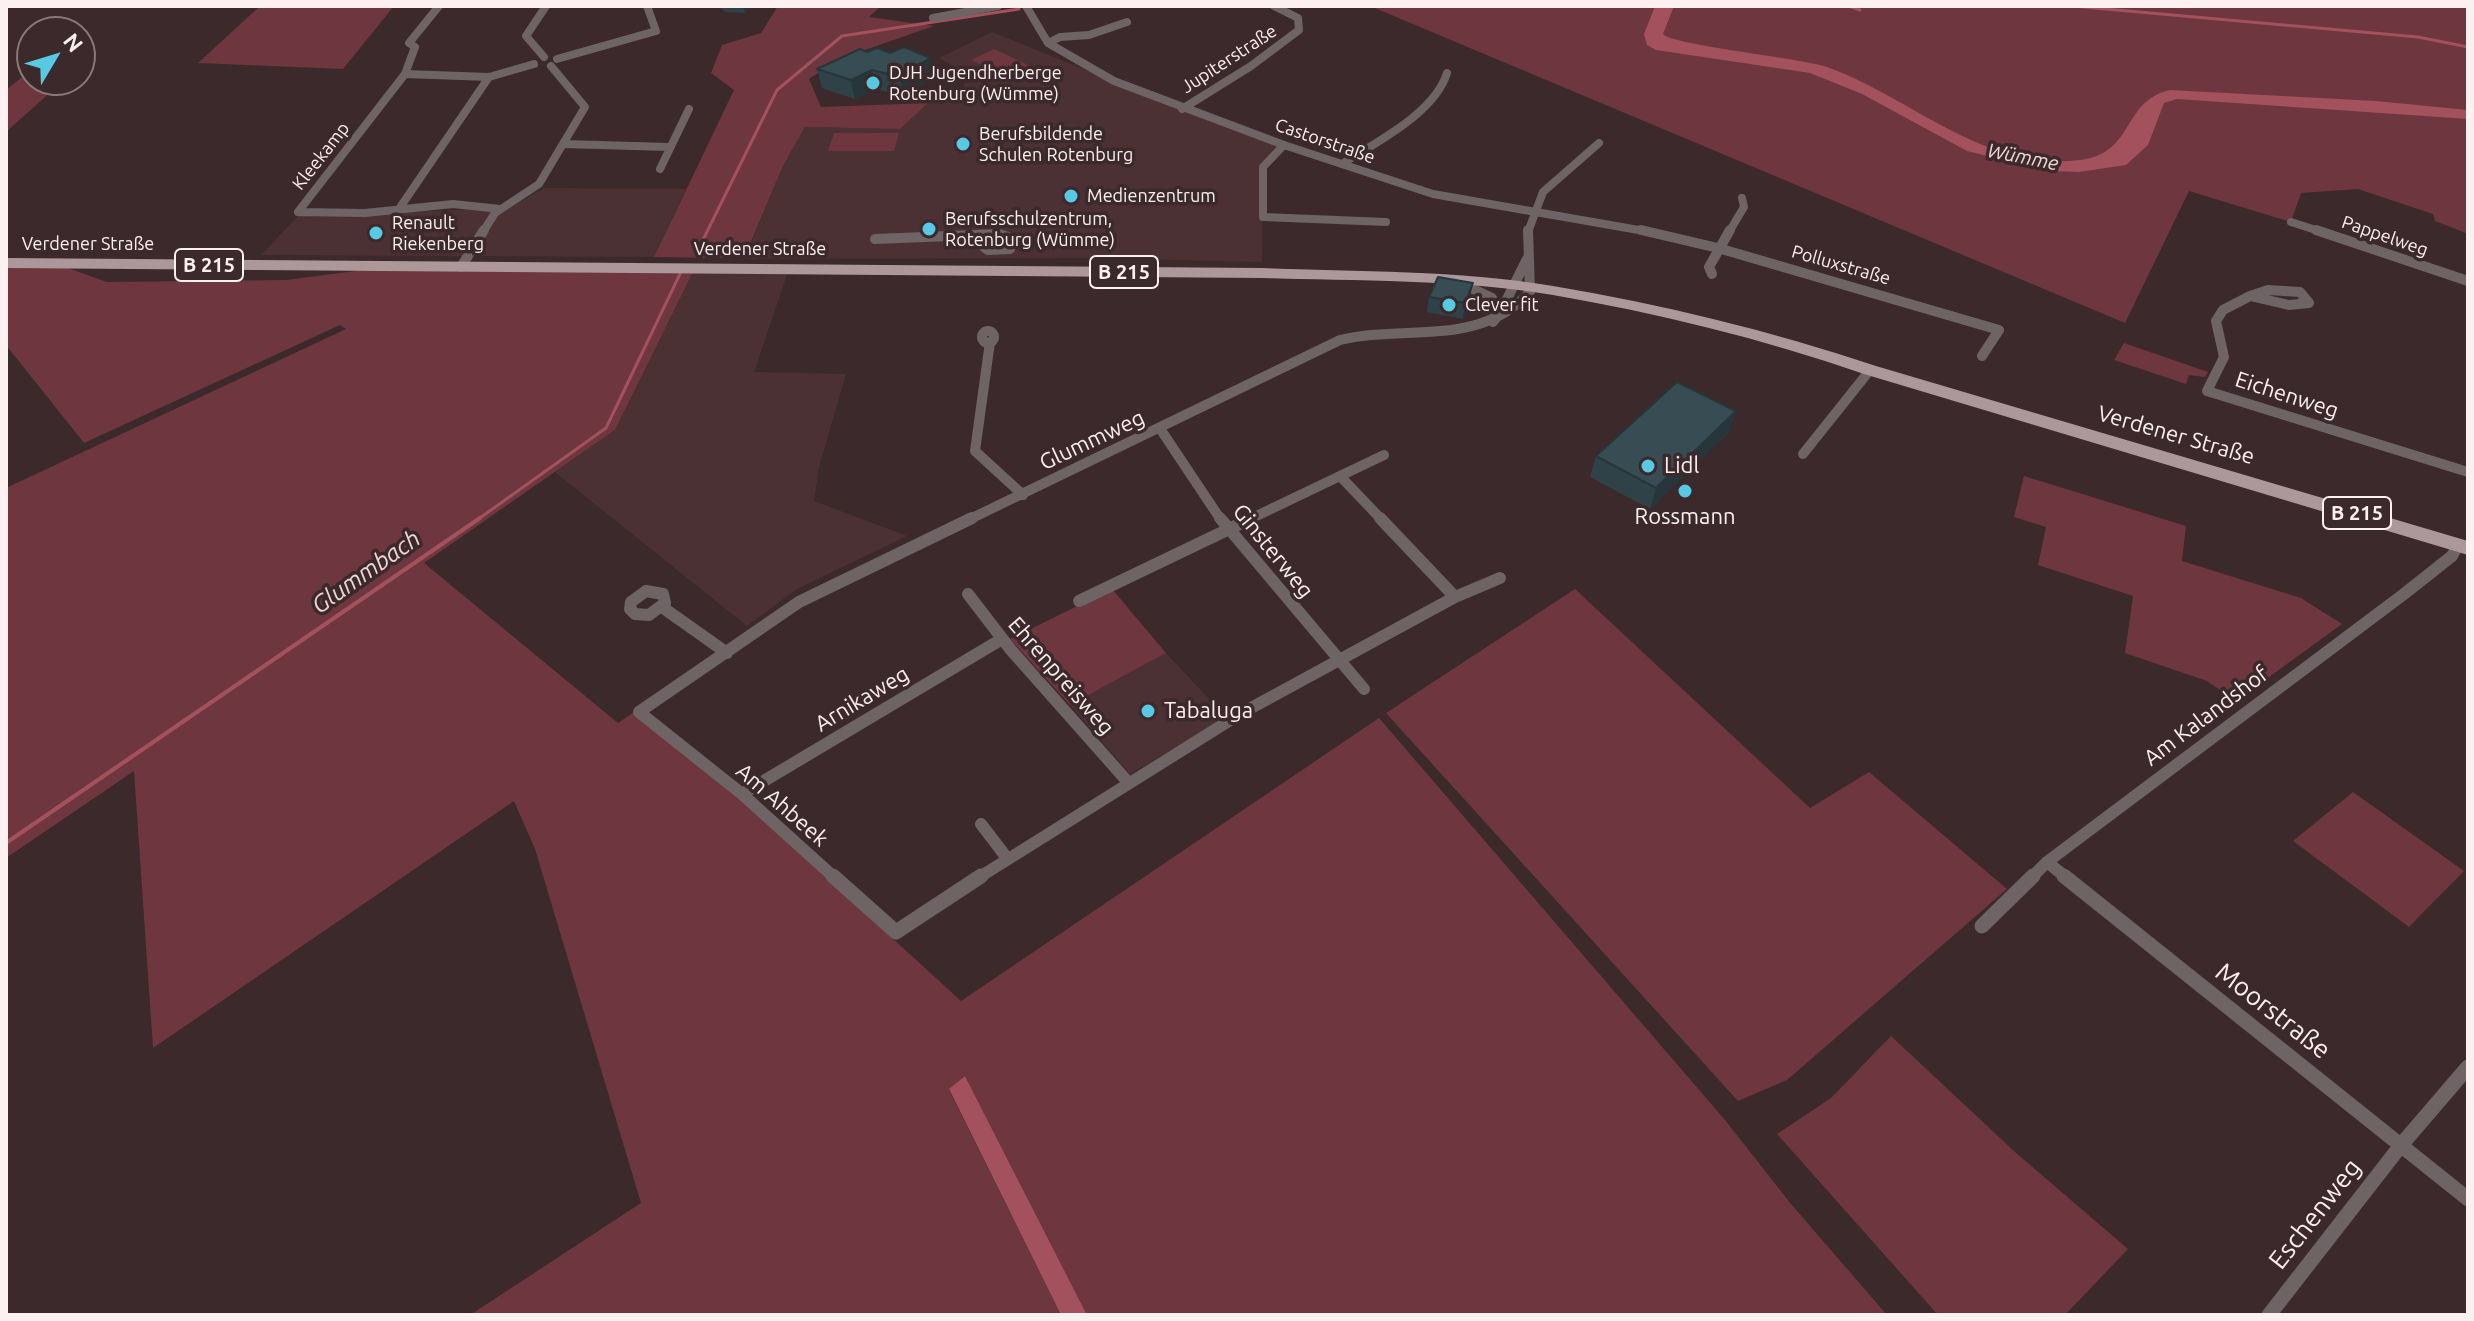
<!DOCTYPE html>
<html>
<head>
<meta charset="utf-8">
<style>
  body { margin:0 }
  #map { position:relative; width:2474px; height:1321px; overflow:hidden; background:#3c292b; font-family:Ubuntu,sans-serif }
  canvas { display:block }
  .frame { position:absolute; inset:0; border:8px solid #fdf0f1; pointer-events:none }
  .north { position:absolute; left:16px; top:16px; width:80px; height:80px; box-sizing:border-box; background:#3c292b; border:2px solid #89797a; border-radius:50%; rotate:52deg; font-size:22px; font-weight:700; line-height:32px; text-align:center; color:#fdf0f1 }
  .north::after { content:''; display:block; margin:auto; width:28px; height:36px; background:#58c9e3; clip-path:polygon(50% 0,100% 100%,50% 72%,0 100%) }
</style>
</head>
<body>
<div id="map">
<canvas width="2474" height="1321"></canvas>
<div class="frame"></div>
<div class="north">N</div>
</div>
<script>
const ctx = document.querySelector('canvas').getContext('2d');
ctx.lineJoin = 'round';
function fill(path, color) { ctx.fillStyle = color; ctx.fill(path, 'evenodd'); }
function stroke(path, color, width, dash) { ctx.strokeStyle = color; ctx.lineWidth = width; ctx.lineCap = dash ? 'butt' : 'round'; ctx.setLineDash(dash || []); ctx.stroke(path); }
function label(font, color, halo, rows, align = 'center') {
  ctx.font = font + ' Ubuntu,sans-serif'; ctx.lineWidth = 7; ctx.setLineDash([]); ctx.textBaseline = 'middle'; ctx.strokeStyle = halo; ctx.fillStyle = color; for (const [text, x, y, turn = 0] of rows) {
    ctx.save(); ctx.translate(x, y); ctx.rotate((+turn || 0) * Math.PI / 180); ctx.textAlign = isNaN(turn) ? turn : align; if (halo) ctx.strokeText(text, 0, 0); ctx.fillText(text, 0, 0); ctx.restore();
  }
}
fill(new Path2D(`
  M 992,32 L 1182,109 L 1284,145 L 1263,167 L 1262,262 L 1091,258 L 744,259 L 783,166 L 805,127 L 900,129 L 928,103 L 956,98 L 970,75 L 939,58 Z
  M 544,188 L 686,189 L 654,257 L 261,255 L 298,216 L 510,208 Z
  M 695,268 L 789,269 L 754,372 L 846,374 L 819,467 L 814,501 L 907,536 L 797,589 L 747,626 L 555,472 L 615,430 Z
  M 1166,653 L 1226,717 L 1130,774 L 1070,705 Z`), '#4b3134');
fill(new Path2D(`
  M 260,6 L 394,6 L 343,69 L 198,63 Z
  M 778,6 L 881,6 L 869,17 L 934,26 L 839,59 L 809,79 L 821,107 L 928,103 L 900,129 L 805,127 L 783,166 L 747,251 L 723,258 L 654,257 L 734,90 L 711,73 L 722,45 L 761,33 Z
  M 1370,6 L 2468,6 L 2468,234 L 2435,221 L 2433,214 L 2358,189 L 2301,193 L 2291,222 L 2189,191 L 2125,323 Z
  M 994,49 L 1041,71 L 1018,82 L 971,60 Z
  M 32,69 L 32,80 L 64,80 L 6,132 L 6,90 Z
  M 834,133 L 899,133 L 894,151 L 828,151 Z
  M 394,266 L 695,268 L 615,430 L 424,563 L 618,723 L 634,712 L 739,798 L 961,1001 L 1379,718 L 1725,1120 L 1791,1204 L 1887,1315 L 1087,1315 L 965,1076 L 949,1090 L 1061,1315 L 470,1315 L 641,1203 L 535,849 L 514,801 L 153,1048 L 134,771 L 6,858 L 6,488 L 346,329 L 340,325 L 84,443 L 6,345 L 6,267 L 68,268 L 107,282 L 286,280 Z
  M 2124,343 L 2208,372 L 2205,377 L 2189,375 L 2186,384 L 2114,360 Z
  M 2024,476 L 2186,526 L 2182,561 L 2301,598 L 2342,624 L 2236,701 L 2207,681 L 2125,653 L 2133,596 L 2038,565 L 2046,527 L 2014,517 Z
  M 1112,589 L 1166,653 L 1070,705 L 1010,639 Z
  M 1575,589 L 1810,808 L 1869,772 L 2007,889 L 1787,1080 L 1738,1101 L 1386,713 Z
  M 2353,792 L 2464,871 L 2409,927 L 2293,841 Z
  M 1891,1036 L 2015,1152 L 2128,1249 L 2065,1315 L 1938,1315 L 1777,1134 L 1831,1098 Z`), '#6e363f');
fill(new Path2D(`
  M 1655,6 L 1674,6 L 1663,34 C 1671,45 1801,58 1827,67 C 1911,97 1984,172 2080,160 C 2136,153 2121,101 2170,90 L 2376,101 L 2468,110 L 2468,119 L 2177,99 L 2164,103 L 2148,145 L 2126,165 L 2079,172 L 2048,171 L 1967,151 L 1862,94 L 1810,73 L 1656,50 L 1647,45 L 1644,34 Z
  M 965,1076 L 1087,1315 L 1061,1315 L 949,1089 Z`), '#a2515d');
stroke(new Path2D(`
  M 1849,6 L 1860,10
  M 2072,6 L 2418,37 L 2468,47
  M 698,250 L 777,90 L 842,36 L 1019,9
  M 477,520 L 606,428 L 680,274`), '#a2515d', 3);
stroke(new Path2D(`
  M 6,843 L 480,518`), '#a2515d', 4);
stroke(new Path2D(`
  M 1026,6 L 1048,43 L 1114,81 L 1284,145 L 1433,194 L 1650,232
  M 933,18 L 998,6
  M 1048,43 L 1060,37 L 1089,35 L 1127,22
  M 544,57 L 526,36 L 546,6
  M 557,59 L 656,31 L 647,6
  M 405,74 L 489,77 L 534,64
  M 1182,109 L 1251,66 L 1299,30 L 1298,18 L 1274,6
  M 563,144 L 669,147
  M 1284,145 L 1263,167 L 1263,217 L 1386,222
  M 1342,164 C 1376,142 1434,114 1447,73
  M 660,169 L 689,109
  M 401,206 L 489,77
  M 298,212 L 405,74 L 415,47 L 409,43 L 439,6
  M 298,212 L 365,213 L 453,204 L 500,209
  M 2291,222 L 2322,232
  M 483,232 L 495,213 L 539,184 L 585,107 L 551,66
  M 1528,232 L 1543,192 L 1599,143
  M 1729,232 L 1744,207 L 1742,198`), '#6e6465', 8);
stroke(new Path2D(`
  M 1641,230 L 1718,248 L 1999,330 L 1982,356
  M 2316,230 L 2468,281
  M 875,239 L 999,234 L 1014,239 L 1010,249 L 988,250 L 971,237
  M 461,267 L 484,230
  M 1712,274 L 1709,267 L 1730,230
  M 1460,283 L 1492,298 L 1500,313 L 1493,322
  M 2268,290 L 2300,292 L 2309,303 L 2289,305 L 2250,296 Z
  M 2250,296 L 2223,310 L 2216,321 L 2224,357 L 2207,391 L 2468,472
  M 1500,313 L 1527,259
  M982 337a6 6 0 1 1 12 0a6 6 0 1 1-12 0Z
  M 990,342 L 975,451 L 1023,495
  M 1161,430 L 1221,520
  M 1803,454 L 1870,370
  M 1340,476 L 1384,455
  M 968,520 L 1340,340 C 1407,324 1478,348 1530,292 L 1528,230
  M 1248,520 L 1340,476 L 1382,520`), '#6e6465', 10);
stroke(new Path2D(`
  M 1220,518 L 1364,689
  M 646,591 L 663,594 L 665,603 L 649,615 L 635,614 L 630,609 L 631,602 Z
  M 968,594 L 1011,650 L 1127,781
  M 1455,597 L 1500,578
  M 1079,601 L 1252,518
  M 662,607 L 727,653
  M 742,794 L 1002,639
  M 981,824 L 1007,858
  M 2047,862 L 2067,878
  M 835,878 L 742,794 L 639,712 L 799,602 L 972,518
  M 978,878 L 1240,714 L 1455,597 L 1380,518
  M 2031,878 L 2047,862 L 2404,594 L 2452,556 L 2458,545`), '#6e6465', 12);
stroke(new Path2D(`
  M 833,876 L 896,932 L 981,876
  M 2064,876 L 2468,1199
  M 1982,926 L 2033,876
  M 2269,1315 L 2402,1144 L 2468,1067`), '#6e6465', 15);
fill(new Path2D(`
  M 6,258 L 1262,268 C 1358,272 1458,270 1553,286 C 1662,304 1771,331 1876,366 L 2468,541 L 2468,555 L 1864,374 C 1763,339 1658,313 1553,295 C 1458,279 1358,281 1262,278 L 6,268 Z`), '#ac989a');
fill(new Path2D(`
  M 717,6 L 750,6 L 745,13 L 726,12 Z
  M 867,52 L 930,58 L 933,77 L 904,97 L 876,89 L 855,99 L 822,88 L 817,69 Z
  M 1429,297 L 1470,298 L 1463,319 L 1427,312 Z
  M 1729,432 L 1650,509 L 1590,477 L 1596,456 Z`), '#2f4247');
fill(new Path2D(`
  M 743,6 L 750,6 L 745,13 Z
  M 930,58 L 933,77 L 904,97 L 900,77 Z
  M 872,70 L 876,89 L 855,99 L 851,80 Z
  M 1473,283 L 1470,298 L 1463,319 L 1465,303 Z
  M 1736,411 L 1729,432 L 1650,509 L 1656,488 Z`), '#26363a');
const building = new Path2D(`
  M 904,47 L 930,58 L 900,77 L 872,70 L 851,80 L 817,69 L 860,49 L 867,52 L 877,48 L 890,53 Z
  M 1438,277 L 1473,283 L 1465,303 L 1429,297 Z
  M 1677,382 L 1736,411 L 1656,488 L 1596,456 Z`);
fill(building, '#374d53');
stroke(building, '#26363a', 2);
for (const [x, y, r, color] of [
  [873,83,8,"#58c9e3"],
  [963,144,8,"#58c9e3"],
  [1071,196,8,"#58c9e3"],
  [929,229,8,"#58c9e3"],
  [376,233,8,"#58c9e3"],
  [1449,305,8,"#58c9e3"],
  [1648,466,8,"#58c9e3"],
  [1685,491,8,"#58c9e3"],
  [1148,711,8,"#58c9e3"]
]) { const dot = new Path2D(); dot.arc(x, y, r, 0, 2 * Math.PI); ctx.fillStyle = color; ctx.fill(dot); stroke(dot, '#3c292b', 3); }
label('18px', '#fdf0f1', '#3c292b', [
  ["Jupiterstraße",1229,59,-33],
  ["Castorstraße",1325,141,19],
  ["Kleekamp",321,156,-52],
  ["Pappelweg",2385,236,19],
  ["Verdener Straße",88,244],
  ["Verdener Straße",760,249],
  ["Polluxstraße",1841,265,16]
]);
label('18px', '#fdf0f1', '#3c292b', [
  ["DJH Jugendherberge",889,73],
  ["Rotenburg (Wümme)",889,94],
  ["Berufsbildende",979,134],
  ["Schulen Rotenburg",979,155],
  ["Medienzentrum",1087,196],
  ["Berufsschulzentrum,",945,219],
  ["Rotenburg (Wümme)",945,240],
  ["Renault",392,223],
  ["Riekenberg",392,244],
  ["Clever fit",1465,305]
], 'left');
label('italic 20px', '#efd6d9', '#3c292b', [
  ["Wümme",2023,157,11]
]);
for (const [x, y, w] of [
  [209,265,68],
  [1124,272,68],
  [2357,513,68]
]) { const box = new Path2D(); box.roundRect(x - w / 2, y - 16, w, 32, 6); ctx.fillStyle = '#3c292b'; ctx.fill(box); stroke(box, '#fdf0f1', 2); }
label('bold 20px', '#fdf0f1', null, [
  ["B 215",209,265],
  ["B 215",1124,272],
  ["B 215",2357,513]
]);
label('22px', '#fdf0f1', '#3c292b', [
  ["Eichenweg",2287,395,18],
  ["Verdener Straße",2176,435,16],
  ["Glummweg",1092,440,-25],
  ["Ginsterweg",1273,551,51],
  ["Ehrenpreisweg",1061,676,49],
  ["Arnikaweg",862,699,-31],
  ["Am Kalandshof",2206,716,-37],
  ["Am Ahbeek",782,805,41]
]);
label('22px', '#fdf0f1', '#3c292b', [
  ["Lidl",1664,466],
  ["Rossmann",1685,517,"center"],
  ["Tabaluga",1164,711]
], 'left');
label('italic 24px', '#efd6d9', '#3c292b', [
  ["Glummbach",366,572,-35]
]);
label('26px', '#fdf0f1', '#3c292b', [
  ["Moorstraße",2273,1011,38],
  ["Eschenweg",2315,1214,-52]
]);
</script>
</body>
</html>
